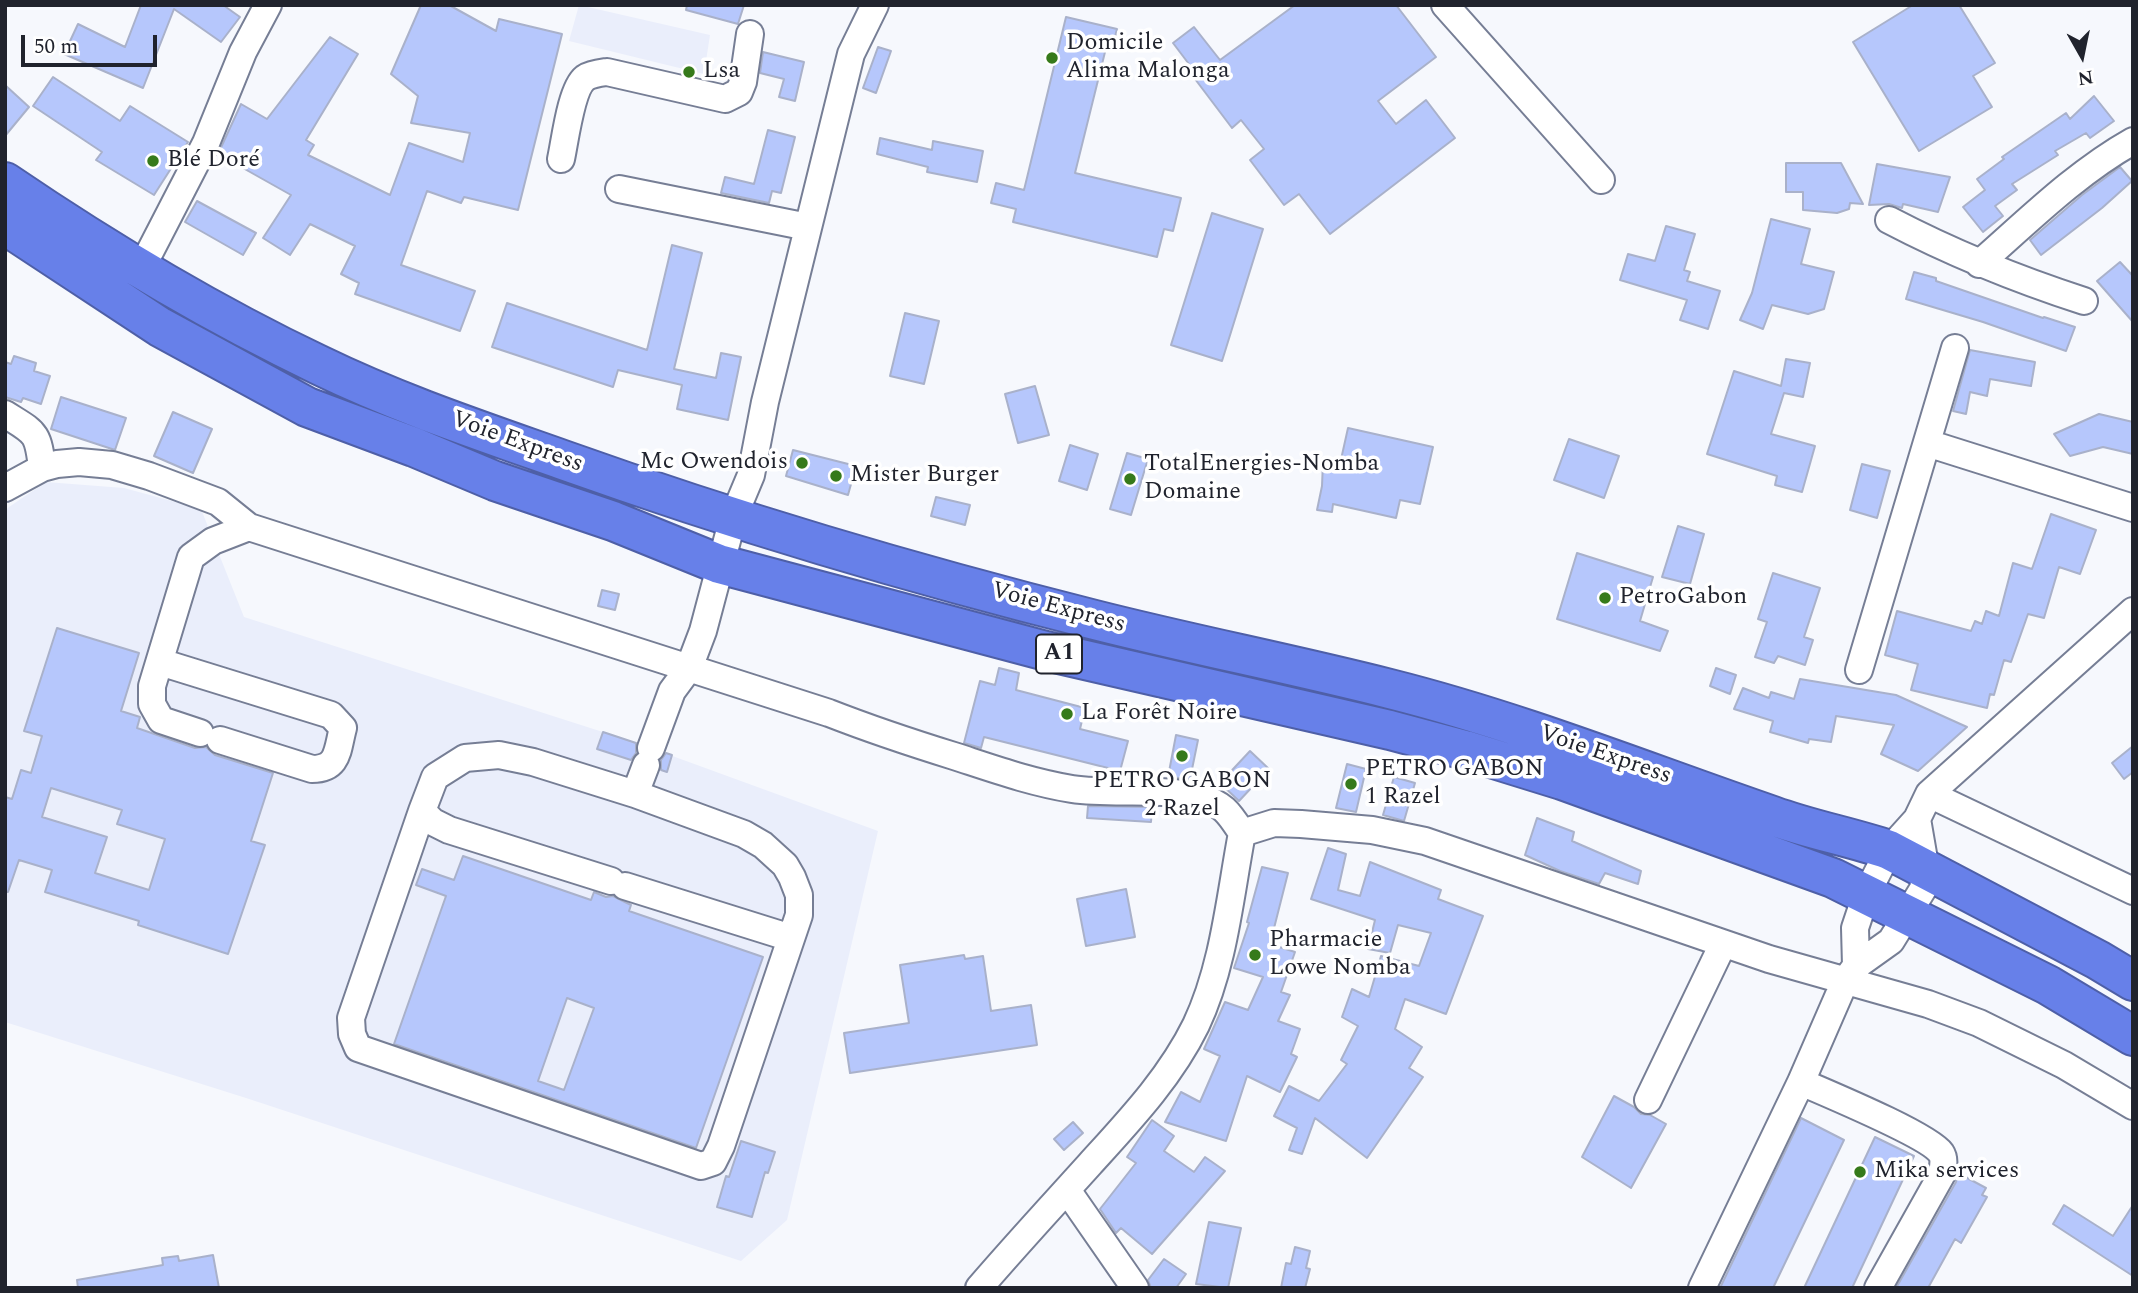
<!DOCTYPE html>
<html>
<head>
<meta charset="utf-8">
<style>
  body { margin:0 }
  #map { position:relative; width:2138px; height:1293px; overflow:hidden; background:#f6f8fd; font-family:Spectral,serif }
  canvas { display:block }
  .frame { position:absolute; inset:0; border:7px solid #20232d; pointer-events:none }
  .north { position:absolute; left:2047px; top:21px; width:70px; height:70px; -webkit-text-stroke:5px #fff; paint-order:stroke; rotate:171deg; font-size:19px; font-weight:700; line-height:28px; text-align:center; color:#20232d }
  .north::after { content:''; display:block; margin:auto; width:24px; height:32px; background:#20232d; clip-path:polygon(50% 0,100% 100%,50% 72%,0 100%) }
  .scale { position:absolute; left:21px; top:35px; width:136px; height:32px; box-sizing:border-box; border:4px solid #20232d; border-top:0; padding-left:9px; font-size:21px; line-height:24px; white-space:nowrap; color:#20232d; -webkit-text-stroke:5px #fff; paint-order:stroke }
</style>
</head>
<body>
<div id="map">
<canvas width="2138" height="1293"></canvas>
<div class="frame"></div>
<div class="north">N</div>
<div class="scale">50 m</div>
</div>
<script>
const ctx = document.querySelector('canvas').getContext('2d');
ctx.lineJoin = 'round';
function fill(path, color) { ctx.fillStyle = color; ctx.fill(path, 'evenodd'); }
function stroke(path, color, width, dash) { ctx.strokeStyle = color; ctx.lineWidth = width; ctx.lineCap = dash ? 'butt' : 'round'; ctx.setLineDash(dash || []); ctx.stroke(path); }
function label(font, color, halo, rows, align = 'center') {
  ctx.font = font + ' Spectral,serif'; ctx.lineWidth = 7; ctx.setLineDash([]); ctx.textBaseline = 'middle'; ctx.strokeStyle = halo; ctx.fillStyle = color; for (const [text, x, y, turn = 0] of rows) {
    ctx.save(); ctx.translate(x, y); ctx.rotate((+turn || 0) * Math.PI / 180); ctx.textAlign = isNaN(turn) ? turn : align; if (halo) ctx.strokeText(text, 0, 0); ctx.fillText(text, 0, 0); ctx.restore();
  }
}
fill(new Path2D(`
  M 579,5 L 710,35 L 704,74 L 569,41 Z
  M 46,482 L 124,488 L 201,509 L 244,617 L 634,742 L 878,831 L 787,1220 L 741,1261 L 246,1098 L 5,1022 L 5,511 L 9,507 Z`), '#eaeefb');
const building = new Path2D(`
  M 141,5 L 223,5 L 240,17 L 221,42 L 174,9 L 143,88 L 64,54 L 78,24 L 125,47 Z
  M 421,5 L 449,5 L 496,31 L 499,19 L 562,34 L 518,210 L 464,197 L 461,203 L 427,191 L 401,265 L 475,291 L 460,331 L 355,294 L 359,283 L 341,274 L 355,246 L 310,224 L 290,255 L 263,238 L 291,195 L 218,154 L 241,104 L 267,119 L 330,37 L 358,54 L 306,140 L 314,145 L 308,155 L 390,195 L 409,143 L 463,162 L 470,133 L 411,123 L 418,96 L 391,74 Z
  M 687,5 L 744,5 L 738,24 L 686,10 Z
  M 1295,5 L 1396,5 L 1436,57 L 1378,101 L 1396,124 L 1426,100 L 1455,138 L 1330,234 L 1299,194 L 1284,205 L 1250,160 L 1264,149 L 1241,120 L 1232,128 L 1195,79 L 1198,76 L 1173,43 L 1194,27 L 1220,60 Z
  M 1913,5 L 1959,5 L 1995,63 L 1973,76 L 1992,107 L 1919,151 L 1853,42 Z
  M 1066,17 L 1117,29 L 1112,49 L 1106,48 L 1075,173 L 1181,198 L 1173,231 L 1164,229 L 1157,257 L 1013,222 L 1016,209 L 991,203 L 996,183 L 1024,190 Z
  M 878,47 L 891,51 L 876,93 L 863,88 Z
  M 763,52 L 804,62 L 795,101 L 779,97 L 784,79 L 760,73 Z
  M 53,77 L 120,121 L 130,106 L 188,142 L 154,195 L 96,160 L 102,152 L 33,106 Z
  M 5,85 L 29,107 L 5,136 Z
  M 2094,96 L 2114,121 L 2090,138 L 2086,133 L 2055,151 L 2058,155 L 2012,184 L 2017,190 L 1995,206 L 2003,216 L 1983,232 L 1963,207 L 1985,190 L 1977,179 L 2004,159 L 2002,157 L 2066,113 L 2070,119 Z
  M 768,130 L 795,137 L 781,193 L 772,191 L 769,203 L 721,193 L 725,177 L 754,184 Z
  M 880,138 L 932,150 L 933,141 L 983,151 L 977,182 L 927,172 L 928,167 L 877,154 Z
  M 1786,163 L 1841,163 L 1863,204 L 1850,203 L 1849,209 L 1837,213 L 1803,210 L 1803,192 L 1786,192 Z
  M 1877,164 L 1950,177 L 1938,212 L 1903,204 L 1902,208 L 1889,204 L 1869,205 Z
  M 2120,167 L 2132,181 L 2102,208 L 2041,255 L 2030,240 L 2082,195 Z
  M 197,201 L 256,233 L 243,255 L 185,222 Z
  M 1212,213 L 1263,229 L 1222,361 L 1171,345 Z
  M 1771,219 L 1810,229 L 1801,264 L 1834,272 L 1824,309 L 1808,314 L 1772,305 L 1763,329 L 1740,320 L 1752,293 Z
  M 1666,226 L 1695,234 L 1684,270 L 1690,272 L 1687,281 L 1720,291 L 1708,329 L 1680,320 L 1687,300 L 1620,280 L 1628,254 L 1655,261 Z
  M 672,245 L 702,253 L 674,369 L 716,378 L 721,353 L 741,357 L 728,420 L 677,409 L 682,385 L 618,370 L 613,387 L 492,347 L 507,303 L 647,350 Z
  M 2120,262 L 2133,276 L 2133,322 L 2097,281 Z
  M 1914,272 L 1936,278 L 1936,281 L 2043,318 L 2044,317 L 2075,327 L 2066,351 L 1983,322 L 1906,299 Z
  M 905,313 L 939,321 L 924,384 L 890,376 Z
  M 1970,350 L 2035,362 L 2031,386 L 1990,379 L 1987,396 L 1970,392 L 1966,414 L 1953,411 Z
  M 14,356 L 36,363 L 34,371 L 50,376 L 41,404 L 23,398 L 21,402 L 5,397 L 5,362 L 11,364 Z
  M 1786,359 L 1810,363 L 1803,397 L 1784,393 L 1771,434 L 1815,446 L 1802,492 L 1775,485 L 1777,476 L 1707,454 L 1734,371 L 1781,386 Z
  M 1035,386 L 1049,435 L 1018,443 L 1005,394 Z
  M 61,397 L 126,418 L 115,450 L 51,429 Z
  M 173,412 L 212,429 L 193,473 L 154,456 Z
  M 2099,414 L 2133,422 L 2133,454 L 2103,447 L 2070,456 L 2054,434 Z
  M 1348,428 L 1433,447 L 1420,504 L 1400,500 L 1396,518 L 1333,504 L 1332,512 L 1317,510 L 1322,486 L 1323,461 L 1340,464 Z
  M 1569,439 L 1619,456 L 1604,498 L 1554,480 Z
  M 1070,445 L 1098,454 L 1087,490 L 1059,481 Z
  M 793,450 L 856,466 L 848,495 L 786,476 Z
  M 1127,453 L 1148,459 L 1131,515 L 1110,509 Z
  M 1862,464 L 1890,471 L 1877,518 L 1850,510 Z
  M 936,497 L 970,505 L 965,525 L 931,516 Z
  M 2051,514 L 2096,530 L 2080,574 L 2059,567 L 2044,618 L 2028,614 L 2011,662 L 2004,660 L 1994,695 L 1990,694 L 1987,708 L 1911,690 L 1918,664 L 1885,655 L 1897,611 L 1971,631 L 1975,621 L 1982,624 L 1986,611 L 1999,616 L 2013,563 L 2032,569 Z
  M 1678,526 L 1704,534 L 1690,584 L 1662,577 Z
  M 1577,553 L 1653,577 L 1640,621 L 1668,631 L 1660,651 L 1557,619 Z
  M 1773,573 L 1820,588 L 1804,637 L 1813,640 L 1805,665 L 1778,656 L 1774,663 L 1755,657 L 1767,622 L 1758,619 Z
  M 602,590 L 619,594 L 615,610 L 598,606 Z
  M 57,628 L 139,653 L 121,711 L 140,717 L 137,728 L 195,748 L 206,747 L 215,755 L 273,773 L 251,841 L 265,845 L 228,954 L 138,925 L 139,921 L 45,892 L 52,870 L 19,860 L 8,892 L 5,892 L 5,797 L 12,799 L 21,770 L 31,773 L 42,736 L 24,731 ZM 51,788 L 122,810 L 117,824 L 165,839 L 149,890 L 95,873 L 107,837 L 42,817 Z
  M 999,668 L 1019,673 L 1016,690 L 1085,708 L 1080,729 L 1128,741 L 1120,771 L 984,737 L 981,748 L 964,743 L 980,681 L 995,685 Z
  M 1716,668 L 1736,675 L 1730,694 L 1710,686 Z
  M 1800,679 L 1896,695 L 1967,727 L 1918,771 L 1881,754 L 1894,725 L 1836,716 L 1831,742 L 1809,739 L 1808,743 L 1770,732 L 1773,721 L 1734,709 L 1743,688 L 1769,698 L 1771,692 L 1794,699 Z
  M 603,732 L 636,743 L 636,753 L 631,760 L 597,749 Z
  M 1176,735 L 1198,740 L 1190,779 L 1168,777 Z
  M 2133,746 L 2133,772 L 2124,779 L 2112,763 Z
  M 1250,751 L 1269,769 L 1239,801 L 1220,783 Z
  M 666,753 L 672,755 L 667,772 L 661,770 L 661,760 Z
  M 1347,764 L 1366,769 L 1356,812 L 1336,808 Z
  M 1394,777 L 1415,783 L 1404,821 L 1383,815 Z
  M 1088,806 L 1152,807 L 1151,822 L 1087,818 Z
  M 1537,818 L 1574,832 L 1572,841 L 1641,871 L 1638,884 L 1605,873 L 1599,884 L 1560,871 L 1525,855 Z
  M 1328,848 L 1346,854 L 1338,890 L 1360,896 L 1370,862 L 1441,890 L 1438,899 L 1483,916 L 1446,1014 L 1405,999 L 1395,1029 L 1422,1047 L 1409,1068 L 1423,1077 L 1367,1158 L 1315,1118 L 1302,1154 L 1289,1150 L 1297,1128 L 1274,1116 L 1289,1086 L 1319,1101 L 1347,1064 L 1341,1060 L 1358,1026 L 1342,1017 L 1352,989 L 1369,997 L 1381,956 L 1419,966 L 1431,933 L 1398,925 L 1390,953 L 1368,949 L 1375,920 L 1311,899 Z
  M 463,856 L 591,900 L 594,892 L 606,897 L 613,896 L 631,905 L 629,911 L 763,957 L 696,1148 L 394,1044 L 446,896 L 416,885 L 422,869 L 454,880 ZM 567,998 L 594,1008 L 564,1090 L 538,1081 Z
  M 1262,867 L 1288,873 L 1270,944 L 1295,952 L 1281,992 L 1290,995 L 1278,1021 L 1300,1029 L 1291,1054 L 1297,1057 L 1280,1092 L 1247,1076 L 1226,1141 L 1165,1122 L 1181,1092 L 1200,1102 L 1220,1056 L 1204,1049 L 1225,1002 L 1248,1010 L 1263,977 L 1234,968 L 1249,923 L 1247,922 Z
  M 1126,889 L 1135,937 L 1086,946 L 1077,899 Z
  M 964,955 L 965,959 L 983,956 L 991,1011 L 1031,1005 L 1037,1045 L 850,1073 L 844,1033 L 909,1023 L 900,965 Z
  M 1614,1096 L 1634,1107 L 1641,1114 L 1650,1115 L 1666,1124 L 1631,1188 L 1582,1157 Z
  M 1801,1118 L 1844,1140 L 1773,1288 L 1720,1288 Z
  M 1152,1120 L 1174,1136 L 1164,1151 L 1194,1172 L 1205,1157 L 1225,1171 L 1152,1254 L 1121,1228 L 1116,1233 L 1100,1209 L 1136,1163 L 1127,1157 Z
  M 1073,1122 L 1083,1133 L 1064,1150 L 1054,1139 Z
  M 1875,1137 L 1914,1156 L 1852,1288 L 1804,1288 Z
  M 741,1141 L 775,1152 L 768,1173 L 765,1172 L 752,1217 L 717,1207 L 726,1176 L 729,1177 Z
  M 1958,1173 L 1986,1188 L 1982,1195 L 1987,1197 L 1961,1243 L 1955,1239 L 1928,1288 L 1896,1288 L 1956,1182 Z
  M 2064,1205 L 2113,1236 L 2133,1205 L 2133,1276 L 2053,1224 Z
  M 1209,1222 L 1241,1228 L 1228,1288 L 1196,1284 Z
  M 1295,1247 L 1310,1251 L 1306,1268 L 1310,1269 L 1305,1288 L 1281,1288 L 1286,1263 L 1291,1264 Z
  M 213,1255 L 219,1288 L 78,1288 L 77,1280 L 163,1265 L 162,1258 L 178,1256 L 179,1261 Z
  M 1164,1259 L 1186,1274 L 1176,1288 L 1151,1288 L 1148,1280 Z`);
fill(building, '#b6c7fc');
stroke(building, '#a9b1ca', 2);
const minor = new Path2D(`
  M 1445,5 L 1601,180
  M 561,159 C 565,141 571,89 585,78 C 591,74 600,73 607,72 L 725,99 L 739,92 L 743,82 L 750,34
  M 619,189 L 808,227
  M 1889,220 C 1952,253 2016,279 2084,301
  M 1979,264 C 2028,221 2076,173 2133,141
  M 141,269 L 206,143 L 243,52 L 268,5
  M 5,414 C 35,433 38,431 42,468
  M 1927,443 L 2133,508
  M 5,488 L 42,468 L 57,464 L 79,462 L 112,465 L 149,476 L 218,502 L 249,527 L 829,713 C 870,729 912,743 954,756 C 994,769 1030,782 1072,789 C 1113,795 1159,787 1199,797 C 1224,804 1229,813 1242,833 C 1230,896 1224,966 1196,1025 C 1170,1078 1129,1121 1090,1164 C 1053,1205 1015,1246 979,1288
  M 160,662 L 331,715 L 343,728 C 337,750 339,769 312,769 L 220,740
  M 1859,670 L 1955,348
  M 200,733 L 161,720 L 152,704 L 152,686 L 191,557 L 213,541 L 249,527
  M 651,748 L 672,691 L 689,668 L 703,631 L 733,518 L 751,475 L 765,402 L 851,54 L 875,5
  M 635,794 L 646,765
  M 1929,794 L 2133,891
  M 422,811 L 351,1018 L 352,1034 L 358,1048 L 701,1166 L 713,1162 L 721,1146 L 799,915 L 799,895 L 792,877 L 785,865 L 763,845 L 744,834 L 635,794 L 533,762 L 499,755 L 465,758 L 435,777 L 422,811 L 433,822 L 449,830 L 611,881
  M 1242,833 L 1274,823 L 1301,824 L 1372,830 L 1425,841 L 1769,959 L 1928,1004 L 1979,1023 L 2064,1065 L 2133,1106
  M 625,886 L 791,938
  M 1856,966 L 1855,928 L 1866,895 L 1889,850 L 1917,819 L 1929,794 L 2133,611
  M 1801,1082 C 1826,1093 1928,1135 1941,1153 C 1945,1159 1943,1167 1942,1174 L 1878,1288
  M 1648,1100 L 1723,944
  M 1067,1190 L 1135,1288
  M 1702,1288 L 1801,1082 L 1845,981 L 1856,966 L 1891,941 L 1923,889 L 1926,871 L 1917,819`);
const highway = new Path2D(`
  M 5,182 C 105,250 210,313 319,365 C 397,403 481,431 563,460 C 737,522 916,575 1095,620 C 1193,645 1292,664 1390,689 C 1521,722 1645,772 1773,816 C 1811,830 1851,837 1889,850 L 2098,960 L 2133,981
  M 5,225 L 160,327 L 307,407 L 414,447 L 495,481 L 613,521 L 719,564 L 1046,651 L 1390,730 L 1465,750 L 1562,780 L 1833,878 L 2048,985 L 2133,1036`);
stroke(minor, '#767e95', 30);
stroke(highway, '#4e5fa7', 42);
stroke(minor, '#fff', 26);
stroke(highway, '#6780e9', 38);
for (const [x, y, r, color] of [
  [1052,58,7,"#367a1b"],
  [689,72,7,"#367a1b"],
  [153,161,7,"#367a1b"],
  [802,463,7,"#367a1b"],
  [836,476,7,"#367a1b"],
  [1130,479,7,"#367a1b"],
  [1605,598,7,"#367a1b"],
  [1067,714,7,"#367a1b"],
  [1182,756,7,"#367a1b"],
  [1351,784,7,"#367a1b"],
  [1255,955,7,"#367a1b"],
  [1860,1172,7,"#367a1b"]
]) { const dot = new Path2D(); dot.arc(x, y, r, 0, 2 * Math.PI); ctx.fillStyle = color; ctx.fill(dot); stroke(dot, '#fff', 2.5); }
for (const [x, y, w] of [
  [1059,654,46]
]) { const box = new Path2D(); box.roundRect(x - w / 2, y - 19.5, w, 39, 5); ctx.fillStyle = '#fff'; ctx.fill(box); stroke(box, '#20232d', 2); }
label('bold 23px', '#20232d', null, [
  ["A1",1059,654]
]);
label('24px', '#20232d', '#fff', [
  ["Domicile",1066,44],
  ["Alima Malonga",1066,72],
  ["Lsa",703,72],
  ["Blé Doré",167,161],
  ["Mc Owendois",788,463,"right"],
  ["TotalEnergies-Nomba",1144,465],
  ["Domaine",1144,493],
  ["Mister Burger",850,476],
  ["PetroGabon",1619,598],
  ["La Forêt Noire",1081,714],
  ["PETRO GABON",1365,770],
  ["1 Razel",1365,798],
  ["PETRO GABON",1182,782,"center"],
  ["2 Razel",1182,810,"center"],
  ["Pharmacie",1269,941],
  ["Lowe Nomba",1269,969],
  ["Mika services",1874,1172]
], 'left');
label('24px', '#20232d', '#fff', [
  ["Voie Express",517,443,20],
  ["Voie Express",1058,609,15],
  ["Voie Express",1605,756,19]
]);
</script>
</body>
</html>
